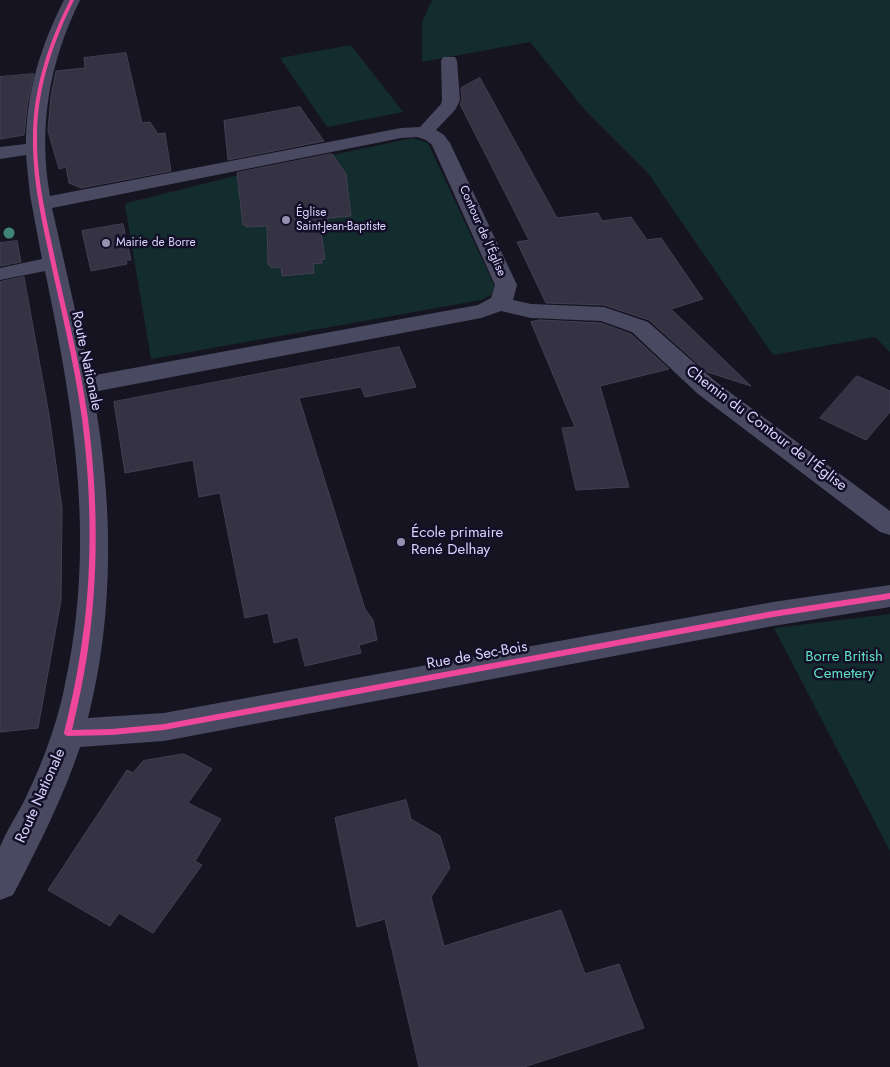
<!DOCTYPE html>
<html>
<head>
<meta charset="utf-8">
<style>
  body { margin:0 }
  canvas { display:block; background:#161421 }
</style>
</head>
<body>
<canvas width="890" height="1067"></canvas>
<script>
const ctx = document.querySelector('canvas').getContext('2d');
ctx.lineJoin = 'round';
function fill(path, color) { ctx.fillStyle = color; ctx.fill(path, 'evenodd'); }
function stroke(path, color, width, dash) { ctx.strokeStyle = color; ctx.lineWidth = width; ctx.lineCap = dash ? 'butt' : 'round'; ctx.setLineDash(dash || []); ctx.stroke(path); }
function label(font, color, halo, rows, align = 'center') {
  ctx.font = font + ' Jost,sans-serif'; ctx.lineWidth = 5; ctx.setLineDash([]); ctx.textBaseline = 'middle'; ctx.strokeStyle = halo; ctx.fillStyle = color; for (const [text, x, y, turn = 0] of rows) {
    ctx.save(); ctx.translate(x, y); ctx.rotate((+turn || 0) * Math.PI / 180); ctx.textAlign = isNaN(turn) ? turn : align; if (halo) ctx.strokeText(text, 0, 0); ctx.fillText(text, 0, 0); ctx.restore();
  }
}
fill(new Path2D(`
  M 432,0 L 890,0 L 890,352 L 875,337 L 773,355 L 648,173 L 584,109 L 530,42 L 422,62 L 422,22 Z
  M 351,45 L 403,112 L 327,127 L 280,58 Z
  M 413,138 L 428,143 L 495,287 L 491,295 L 481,300 L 151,359 L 125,205 L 127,203 L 251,172 Z
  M 890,614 L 890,851 L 774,628 Z`), '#132c2d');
const building = new Path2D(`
  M 126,53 L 142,123 L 150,122 L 158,134 L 165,133 L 171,171 L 81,188 L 69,183 L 66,167 L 59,169 L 48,131 L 51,96 L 56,71 L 85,68 L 84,58 Z
  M 34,74 L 27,106 L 24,135 L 0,139 L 0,77 Z
  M 480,78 L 557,218 L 598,213 L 602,221 L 631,217 L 647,240 L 661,238 L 703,299 L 671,309 L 751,386 L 707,372 L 649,320 L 604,305 L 546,303 L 517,242 L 529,240 L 460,104 L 462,100 L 461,88 Z
  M 300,107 L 324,141 L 228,160 L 224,121 Z
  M 332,154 L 346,174 L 351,216 L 328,218 L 328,224 L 320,224 L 325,259 L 321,260 L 322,263 L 313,264 L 314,273 L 282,276 L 281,267 L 271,268 L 271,265 L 268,265 L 267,226 L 246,227 L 246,224 L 243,225 L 237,173 Z
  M 123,224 L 131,260 L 126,260 L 127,264 L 91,271 L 82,231 Z
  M 17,241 L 21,262 L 0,266 L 0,243 Z
  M 24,277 L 49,415 L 62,508 L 61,600 L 38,728 L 0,732 L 0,282 Z
  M 540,320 L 601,323 L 631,334 L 669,369 L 600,386 L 629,487 L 576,490 L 562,428 L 575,427 L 531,322 Z
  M 399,347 L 416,387 L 365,397 L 361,387 L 299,398 L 365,609 L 373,620 L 377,640 L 359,645 L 361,653 L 305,666 L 298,637 L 274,643 L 268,613 L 245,618 L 220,493 L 199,497 L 193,460 L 125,473 L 114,402 Z
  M 857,376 L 890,391 L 890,412 L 866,440 L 820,418 Z
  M 184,754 L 212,769 L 188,803 L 221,819 L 195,861 L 202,865 L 153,933 L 119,913 L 110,926 L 48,890 L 127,770 L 133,773 L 143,761 Z
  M 406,800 L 411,819 L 440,836 L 450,868 L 431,897 L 444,946 L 561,910 L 585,974 L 619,964 L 644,1028 L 524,1067 L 419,1067 L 385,919 L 357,927 L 335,818 Z`);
fill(building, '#343243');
stroke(building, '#433f54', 1);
fill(new Path2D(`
  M 64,0 L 80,0 C 49,63 38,127 50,196 L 401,128 L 420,127 L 441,104 L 442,100 L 441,61 L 443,57 L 455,57 L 457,61 L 460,100 L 455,110 L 436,130 L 444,135 L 450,143 L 517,285 L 513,300 L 531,304 L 604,307 L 648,322 L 716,382 L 890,511 L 890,535 L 880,532 L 698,394 L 632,332 L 601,321 L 531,318 L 501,311 L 481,318 L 93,392 C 113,499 115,612 88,718 L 164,713 L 773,602 L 890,585 L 890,607 L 773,626 L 164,741 L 80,747 C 63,798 38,847 13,895 L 0,900 C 0,887 0,858 0,847 C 5,833 19,812 26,797 C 42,764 55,729 63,694 C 97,548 75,415 45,271 L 0,280 L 0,268 L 42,259 L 30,195 L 26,155 L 0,159 L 0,147 L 26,144 C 26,93 41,45 64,0 ZM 417,137 L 426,140 L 432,145 L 495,285 L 491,298 L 478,305 L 90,376 L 52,208 L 401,138 Z`), '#4a4962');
fill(new Path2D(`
  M 70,0 L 74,0 C 53,42 38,86 37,133 C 36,171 44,208 52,245 C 64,303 80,360 88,419 C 98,497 99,577 87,656 C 83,681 78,705 72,730 L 112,729 L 164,724 L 773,611 L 890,593 L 890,599 L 773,617 L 164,730 L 112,735 L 68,736 L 65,735 L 64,733 C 70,707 76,682 80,655 C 93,577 92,497 82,419 C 74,360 59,303 47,245 C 39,208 32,171 33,133 C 34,86 49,42 70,0 Z`), '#ed469a');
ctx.fillStyle = '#3e8478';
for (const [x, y] of [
  [9,233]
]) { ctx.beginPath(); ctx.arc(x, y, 5.5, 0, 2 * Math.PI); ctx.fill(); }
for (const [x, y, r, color] of [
  [286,220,5,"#9591b1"],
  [106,243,5,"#9591b1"],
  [401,542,5,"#9591b1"]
]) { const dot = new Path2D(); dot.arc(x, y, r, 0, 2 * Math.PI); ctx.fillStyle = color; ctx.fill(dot); stroke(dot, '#130f26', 2); }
label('12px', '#d9d4ff', '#130f26', [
  ["Église",296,213],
  ["Saint-Jean-Baptiste",296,227],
  ["Mairie de Borre",116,243]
], 'left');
label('12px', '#d9d4ff', '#130f26', [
  ["Contour de l'Église",482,231,66]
]);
label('15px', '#d9d4ff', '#130f26', [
  ["Route Nationale",86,361,78],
  ["Chemin du Contour de l'Église",766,429,37],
  ["Rue de Sec-Bois",477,656,-10],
  ["Route Nationale",41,796,-66]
]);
label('15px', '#d9d4ff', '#130f26', [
  ["École primaire",411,533],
  ["René Delhay",411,550]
], 'left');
label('15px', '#5fe0c0', '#130f26', [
  ["Borre British",844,657],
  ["Cemetery",844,674]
]);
</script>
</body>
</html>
